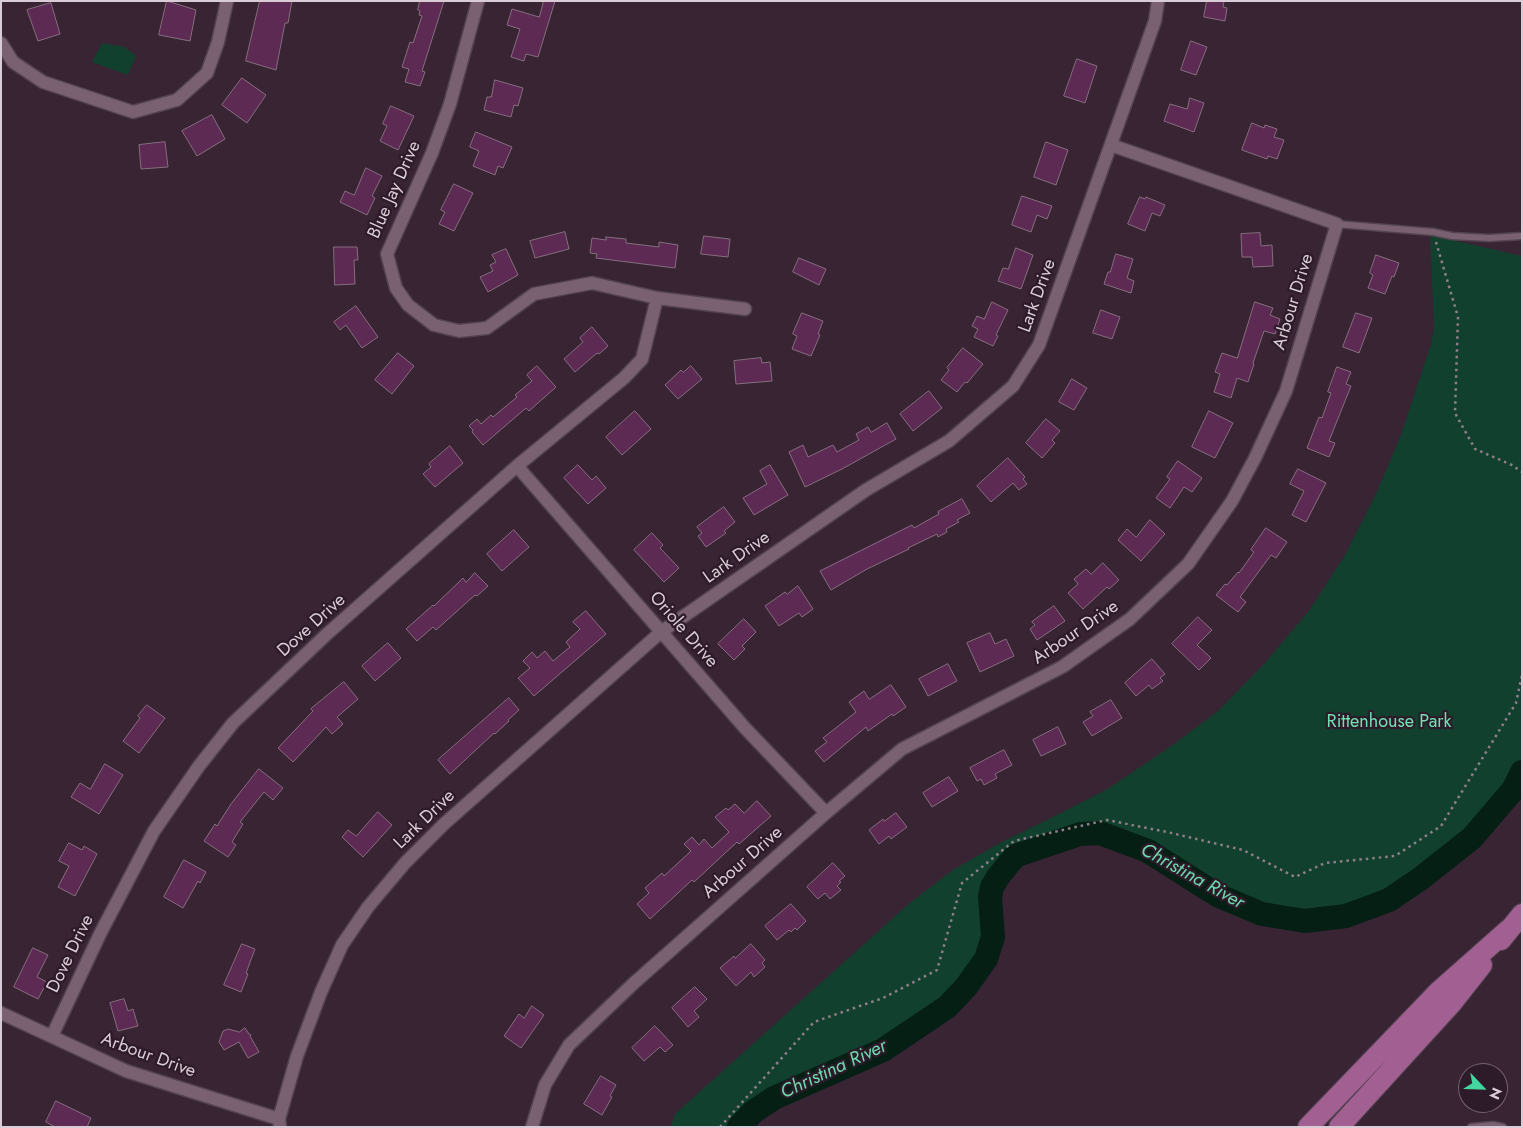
<!DOCTYPE html>
<html>
<head>
<meta charset="utf-8">
<style>
  body { margin:0 }
  #map { position:relative; width:1523px; height:1128px; overflow:hidden; background:#382433; font-family:Jost,sans-serif }
  canvas { display:block }
  .frame { position:absolute; inset:0; border:2px solid #daccd6; pointer-events:none }
  .north { position:absolute; left:1458px; top:1063px; width:50px; height:50px; box-sizing:border-box; background:#2e1b29; border:1px solid #73626e; border-radius:50%; rotate:114deg; font-size:14px; font-weight:700; line-height:20px; text-align:center; color:#daccd6 }
  .north::after { content:''; display:block; margin:auto; width:18px; height:22px; background:#44d4a0; clip-path:polygon(50% 0,100% 100%,50% 72%,0 100%) }
</style>
</head>
<body>
<div id="map">
<canvas width="1523" height="1128"></canvas>
<div class="frame"></div>
<div class="north">N</div>
</div>
<script>
const ctx = document.querySelector('canvas').getContext('2d');
ctx.lineJoin = 'round';
function fill(path, color) { ctx.fillStyle = color; ctx.fill(path, 'evenodd'); }
function stroke(path, color, width, dash) { ctx.strokeStyle = color; ctx.lineWidth = width; ctx.lineCap = dash ? 'butt' : 'round'; ctx.setLineDash(dash || []); ctx.stroke(path); }
function label(font, color, halo, rows, align = 'center') {
  ctx.font = font + ' Jost,sans-serif'; ctx.lineWidth = 4.5; ctx.setLineDash([]); ctx.textBaseline = 'middle'; ctx.strokeStyle = halo; ctx.fillStyle = color; for (const [text, x, y, turn = 0] of rows) {
    ctx.save(); ctx.translate(x, y); ctx.rotate((+turn || 0) * Math.PI / 180); ctx.textAlign = isNaN(turn) ? turn : align; if (halo) ctx.strokeText(text, 0, 0); ctx.fillText(text, 0, 0); ctx.restore();
  }
}
fill(new Path2D(`
  M 102,43 L 125,47 L 136,56 L 128,75 L 92,62 Z
  M 1430,235 L 1522,256 L 1522,764 L 1513,790 L 1389,900 L 1262,914 L 1219,896 L 1148,851 L 1100,833 L 1079,834 L 1015,856 L 998,877 L 992,887 L 990,897 L 993,937 L 986,959 L 966,987 L 947,1007 L 883,1050 L 774,1098 L 753,1112 L 739,1127 L 671,1127 L 675,1114 L 911,902 L 953,870 L 998,844 L 1051,818 L 1106,790 L 1170,747 L 1218,711 L 1265,663 L 1309,611 L 1345,555 L 1376,494 L 1401,435 L 1431,344 L 1434,328 Z`), '#11402e');
stroke(new Path2D(`
  M 739,1127 L 753,1112 L 774,1098 L 883,1050 L 947,1007 L 966,987 L 986,959 L 993,937 L 990,897 L 992,887 L 998,877 L 1015,856 L 1080,834 L 1100,833 L 1148,851 L 1219,896 L 1262,914 L 1305,921 L 1346,916 L 1389,900 L 1420,879 L 1472,838 L 1513,790 L 1522,772`), '#061f15', 24);
const building = new Path2D(`
  M 167,1 L 196,10 L 190,41 L 159,35 Z
  M 260,1 L 292,1 L 288,23 L 285,23 L 276,70 L 246,61 Z
  M 420,1 L 444,1 L 422,71 L 425,72 L 420,86 L 405,82 L 409,69 L 402,67 L 410,42 L 413,43 L 422,16 L 419,15 L 420,11 L 418,10 Z
  M 544,1 L 555,1 L 538,57 L 526,54 L 524,61 L 511,57 L 520,29 L 507,25 L 512,9 L 539,17 Z
  M 1207,1 L 1224,1 L 1223,7 L 1227,8 L 1225,21 L 1204,17 Z
  M 51,3 L 60,34 L 38,41 L 27,10 Z
  M 1191,41 L 1207,47 L 1196,75 L 1181,70 Z
  M 1077,59 L 1097,66 L 1085,103 L 1064,96 Z
  M 242,78 L 266,95 L 247,123 L 222,105 Z
  M 495,80 L 523,88 L 518,106 L 514,105 L 511,117 L 484,110 L 487,97 L 491,97 Z
  M 1190,98 L 1204,103 L 1194,132 L 1164,121 L 1170,104 L 1187,109 Z
  M 391,106 L 414,116 L 398,150 L 380,141 L 387,126 L 383,124 Z
  M 212,115 L 225,139 L 197,156 L 182,131 Z
  M 1252,123 L 1264,128 L 1265,125 L 1277,129 L 1274,137 L 1284,140 L 1277,159 L 1268,156 L 1267,159 L 1242,150 Z
  M 476,132 L 512,147 L 503,168 L 498,166 L 495,175 L 473,166 L 479,151 L 470,147 Z
  M 165,142 L 168,167 L 141,169 L 139,145 Z
  M 1046,142 L 1068,150 L 1056,185 L 1034,177 Z
  M 366,168 L 382,176 L 372,196 L 375,198 L 367,215 L 340,202 L 345,191 L 354,195 Z
  M 454,184 L 473,193 L 454,231 L 439,224 L 445,212 L 441,210 Z
  M 1022,196 L 1052,206 L 1047,219 L 1037,215 L 1031,232 L 1012,225 Z
  M 1140,197 L 1145,199 L 1146,197 L 1165,205 L 1160,216 L 1152,213 L 1145,231 L 1128,224 Z
  M 565,232 L 569,249 L 535,258 L 530,241 Z
  M 1260,233 L 1261,246 L 1272,245 L 1273,266 L 1253,267 L 1252,257 L 1242,257 L 1241,234 Z
  M 704,236 L 730,239 L 728,257 L 701,254 Z
  M 606,237 L 626,239 L 626,243 L 659,247 L 659,242 L 678,245 L 675,268 L 596,258 L 597,254 L 590,253 L 592,238 L 606,240 Z
  M 334,247 L 357,247 L 358,260 L 354,260 L 355,284 L 335,285 Z
  M 1016,248 L 1033,255 L 1021,289 L 998,281 L 1003,268 L 1008,269 Z
  M 506,249 L 518,275 L 488,292 L 480,277 L 493,271 L 490,265 L 496,262 L 492,255 Z
  M 1116,254 L 1133,259 L 1127,278 L 1134,281 L 1131,293 L 1104,284 L 1108,272 L 1110,272 Z
  M 1376,255 L 1399,263 L 1394,277 L 1392,276 L 1385,294 L 1368,288 L 1373,275 L 1370,273 Z
  M 799,258 L 826,269 L 819,285 L 793,272 Z
  M 992,302 L 1008,310 L 996,335 L 998,336 L 993,346 L 974,337 L 978,329 L 972,326 L 977,316 L 984,319 Z
  M 1255,302 L 1273,308 L 1270,315 L 1280,319 L 1275,334 L 1264,331 L 1253,363 L 1254,364 L 1248,382 L 1237,378 L 1231,398 L 1214,392 L 1220,374 L 1215,372 L 1222,353 L 1237,358 Z
  M 356,306 L 378,337 L 362,348 L 346,325 L 340,330 L 334,322 Z
  M 1101,310 L 1120,317 L 1112,339 L 1093,333 Z
  M 802,313 L 823,321 L 818,334 L 820,335 L 811,356 L 792,349 L 797,336 L 793,334 Z
  M 1356,313 L 1372,318 L 1359,353 L 1343,347 Z
  M 592,327 L 608,346 L 599,354 L 597,353 L 575,372 L 564,359 L 583,342 L 580,338 Z
  M 963,348 L 983,364 L 967,383 L 965,382 L 957,392 L 941,380 L 949,370 L 947,368 Z
  M 398,353 L 414,366 L 392,394 L 375,380 Z
  M 761,358 L 762,363 L 770,362 L 772,381 L 736,384 L 734,361 Z
  M 537,366 L 556,387 L 529,411 L 526,408 L 483,445 L 472,432 L 473,430 L 469,426 L 477,419 L 481,424 L 491,415 L 493,417 L 517,397 L 515,395 L 532,381 L 527,375 Z
  M 691,366 L 702,379 L 678,399 L 665,385 L 681,370 L 683,372 Z
  M 1337,367 L 1351,372 L 1346,384 L 1351,386 L 1329,441 L 1335,443 L 1329,457 L 1307,448 L 1319,417 L 1322,418 L 1331,393 L 1328,392 Z
  M 1072,379 L 1087,388 L 1074,410 L 1059,402 Z
  M 929,391 L 942,408 L 913,431 L 900,414 Z
  M 635,411 L 651,429 L 622,455 L 606,437 Z
  M 1209,411 L 1233,423 L 1215,458 L 1192,447 Z
  M 1046,419 L 1060,431 L 1052,440 L 1055,443 L 1042,458 L 1026,443 Z
  M 887,423 L 896,439 L 842,469 L 805,487 L 789,452 L 803,445 L 808,457 L 833,445 L 837,452 L 859,440 L 856,434 L 868,427 L 871,432 Z
  M 450,446 L 463,463 L 435,487 L 423,474 L 431,467 L 429,464 Z
  M 1008,458 L 1025,477 L 1023,479 L 1027,484 L 1019,490 L 1013,483 L 991,502 L 977,486 Z
  M 1178,461 L 1202,478 L 1192,492 L 1184,487 L 1170,508 L 1156,498 L 1170,479 L 1167,477 Z
  M 578,465 L 592,480 L 596,476 L 606,488 L 588,504 L 564,478 Z
  M 770,465 L 788,495 L 754,515 L 743,498 L 767,484 L 760,471 Z
  M 1298,469 L 1326,483 L 1306,522 L 1292,515 L 1304,491 L 1290,484 Z
  M 962,499 L 970,513 L 957,520 L 959,522 L 946,529 L 947,532 L 938,537 L 937,534 L 908,548 L 909,549 L 867,569 L 831,590 L 820,571 L 912,525 L 914,528 L 939,514 L 938,512 Z
  M 724,507 L 735,522 L 724,531 L 726,533 L 706,547 L 698,536 L 702,533 L 697,527 Z
  M 1150,520 L 1165,534 L 1141,561 L 1118,540 L 1127,529 L 1136,537 Z
  M 1266,528 L 1287,542 L 1276,558 L 1271,555 L 1240,597 L 1246,602 L 1238,612 L 1216,595 L 1225,584 L 1227,585 L 1238,572 L 1239,573 L 1254,552 L 1251,550 Z
  M 514,530 L 529,547 L 502,571 L 487,554 Z
  M 652,533 L 663,545 L 660,548 L 679,568 L 664,582 L 634,550 Z
  M 1103,563 L 1119,580 L 1109,589 L 1107,587 L 1083,609 L 1068,593 L 1078,584 L 1074,579 L 1086,569 L 1091,574 Z
  M 475,573 L 488,586 L 477,596 L 475,595 L 436,630 L 433,627 L 417,641 L 406,629 L 433,605 L 434,606 L 463,578 L 466,582 Z
  M 798,586 L 813,609 L 802,617 L 799,613 L 779,626 L 765,606 L 785,592 L 787,594 Z
  M 1054,606 L 1065,621 L 1037,640 L 1030,629 L 1035,625 L 1032,622 Z
  M 586,611 L 606,634 L 534,696 L 518,678 L 530,668 L 523,661 L 532,652 L 537,658 L 545,651 L 553,661 L 570,647 L 566,642 L 580,629 L 573,622 Z
  M 1198,617 L 1212,630 L 1197,645 L 1211,658 L 1199,670 L 1172,644 Z
  M 744,619 L 756,632 L 742,646 L 745,649 L 734,660 L 718,644 Z
  M 990,633 L 995,644 L 1006,639 L 1014,656 L 980,672 L 967,643 Z
  M 388,643 L 401,658 L 375,681 L 362,666 Z
  M 1152,659 L 1165,674 L 1160,678 L 1163,681 L 1152,689 L 1149,685 L 1136,696 L 1125,683 Z
  M 948,664 L 957,681 L 928,696 L 919,679 Z
  M 344,682 L 358,699 L 337,717 L 343,724 L 332,734 L 326,727 L 293,762 L 278,748 L 313,711 L 311,709 Z
  M 891,685 L 906,707 L 893,716 L 892,714 L 868,731 L 866,727 L 824,762 L 815,751 L 827,742 L 823,738 L 856,712 L 849,702 L 864,691 L 869,699 Z
  M 509,698 L 519,710 L 508,720 L 509,721 L 495,734 L 494,733 L 450,774 L 438,760 Z
  M 1111,700 L 1122,718 L 1092,736 L 1083,722 L 1093,716 L 1090,712 Z
  M 147,705 L 165,718 L 139,753 L 123,741 L 140,718 L 138,716 Z
  M 1058,727 L 1066,744 L 1041,756 L 1033,740 Z
  M 1004,750 L 1012,765 L 995,774 L 997,778 L 984,785 L 981,779 L 977,781 L 970,768 Z
  M 105,764 L 123,775 L 99,814 L 71,797 L 80,783 L 90,789 Z
  M 259,769 L 283,788 L 273,800 L 264,792 L 240,822 L 243,824 L 232,842 L 236,845 L 228,857 L 204,841 L 215,824 L 217,826 L 231,804 Z
  M 949,777 L 958,791 L 932,807 L 923,793 Z
  M 757,801 L 771,816 L 739,844 L 737,842 L 694,882 L 692,880 L 650,919 L 637,904 L 649,893 L 645,888 L 662,873 L 664,876 L 691,851 L 684,844 L 692,837 L 699,845 L 704,839 L 712,848 L 729,832 L 715,817 L 726,808 L 728,810 L 735,804 L 744,813 Z
  M 378,812 L 392,825 L 363,857 L 342,837 L 348,830 L 356,836 Z
  M 896,813 L 907,827 L 891,839 L 889,836 L 879,844 L 869,830 L 883,819 L 884,821 Z
  M 69,843 L 82,850 L 84,846 L 97,854 L 75,896 L 58,887 L 69,866 L 59,861 Z
  M 184,860 L 206,872 L 200,883 L 198,881 L 183,908 L 164,897 Z
  M 833,863 L 845,876 L 839,881 L 841,882 L 837,886 L 841,890 L 830,899 L 825,893 L 818,899 L 807,887 Z
  M 791,904 L 806,921 L 797,930 L 795,928 L 791,932 L 789,930 L 777,940 L 765,926 Z
  M 242,944 L 255,949 L 246,973 L 248,974 L 241,992 L 224,985 Z
  M 751,944 L 765,960 L 762,963 L 765,967 L 754,977 L 751,972 L 736,986 L 720,968 L 734,956 L 735,958 Z
  M 33,948 L 48,955 L 37,977 L 47,982 L 38,999 L 14,987 Z
  M 695,987 L 707,999 L 694,1011 L 699,1017 L 688,1027 L 672,1008 Z
  M 124,999 L 128,1011 L 133,1009 L 138,1026 L 118,1031 L 110,1003 Z
  M 532,1006 L 544,1015 L 521,1048 L 504,1036 L 519,1014 L 524,1018 Z
  M 655,1026 L 673,1045 L 665,1052 L 660,1047 L 644,1061 L 632,1048 Z
  M 245,1028 L 249,1034 L 251,1035 L 250,1036 L 259,1052 L 248,1058 L 239,1042 L 224,1050 L 219,1042 L 223,1031 L 228,1029 L 239,1032 Z
  M 601,1076 L 616,1085 L 610,1096 L 612,1097 L 602,1115 L 584,1104 Z
  M 56,1101 L 91,1118 L 87,1127 L 55,1127 L 46,1122 Z`);
fill(building, '#5c2a52');
stroke(building, '#866e7f', 1);
const lane = new Path2D(`
  M 1337,224 L 1433,232 L 1452,236 L 1489,238 L 1522,236
  M 1471,1127 L 1493,1125 L 1503,1127`);
const street = new Path2D(`
  M 478,1 L 450,104 L 432,153 L 387,254 L 396,288 L 408,305 L 434,325 L 459,331 L 487,328 L 534,294 L 592,283 L 657,298 L 745,309
  M 1,43 L 13,62 L 43,82 L 133,112 L 177,100 L 207,73 L 218,42 L 227,1
  M 517,466 L 745,728 L 826,813
  M 1,1013 L 126,1071 L 279,1119
  M 52,1036 L 100,934 L 154,831 L 199,766 L 233,723 L 327,634 L 517,466 L 624,378 L 642,359 L 657,298
  M 280,1127 L 279,1119 L 297,1056 L 321,992 L 342,945 L 368,907 L 405,863 L 444,824 L 661,632 L 866,490 L 949,441 L 1013,386 L 1039,345 L 1155,21 L 1158,1
  M 532,1127 L 545,1085 L 569,1045 L 634,983 L 826,813 L 902,749 L 1062,667 L 1130,619 L 1188,564 L 1232,501 L 1255,458 L 1286,391 L 1337,224 L 1111,145`);
const primary = new Path2D(`
  M 1501,940 L 1522,914
  M 1308,1127 L 1439,991 L 1509,929
  M 1339,1127 L 1452,1003 L 1482,965`);
stroke(lane, '#53424f', 9);
stroke(street, '#53424f', 15);
stroke(primary, '#53424f', 22);
stroke(new Path2D(`
  M 1436,242 L 1458,317 L 1455,413 L 1475,449 L 1512,465 L 1522,472
  M 720,1127 L 814,1022 L 883,998 L 937,970 L 962,883 L 1014,841 L 1107,820 L 1167,832 L 1243,850 L 1295,877 L 1325,863 L 1395,856 L 1441,826 L 1516,703 L 1522,675`), '#907f8b', 2.5, [2.5, 4]);
stroke(lane, '#796172', 6);
stroke(street, '#796172', 12);
stroke(primary, '#a15f92', 20);
label('18px', '#daccd6', '#2e1b29', [
  ["Blue Jay Drive",395,190,-66],
  ["Lark Drive",1038,296,-70],
  ["Arbour Drive",1294,302,-73],
  ["Lark Drive",737,558,-35],
  ["Dove Drive",312,626,-42],
  ["Oriole Drive",683,630,49],
  ["Arbour Drive",1076,633,-34],
  ["Lark Drive",425,820,-44],
  ["Arbour Drive",743,863,-41],
  ["Dove Drive",71,954,-64],
  ["Arbour Drive",148,1056,20]
]);
label('18px', '#72e0b3', '#2e1b29', [
  ["Rittenhouse Park",1389,723]
]);
label('italic 19px', '#6cdaae', '#2e1b29', [
  ["Christina River",1192,877,29],
  ["Christina River",834,1070,-25]
]);
</script>
</body>
</html>
